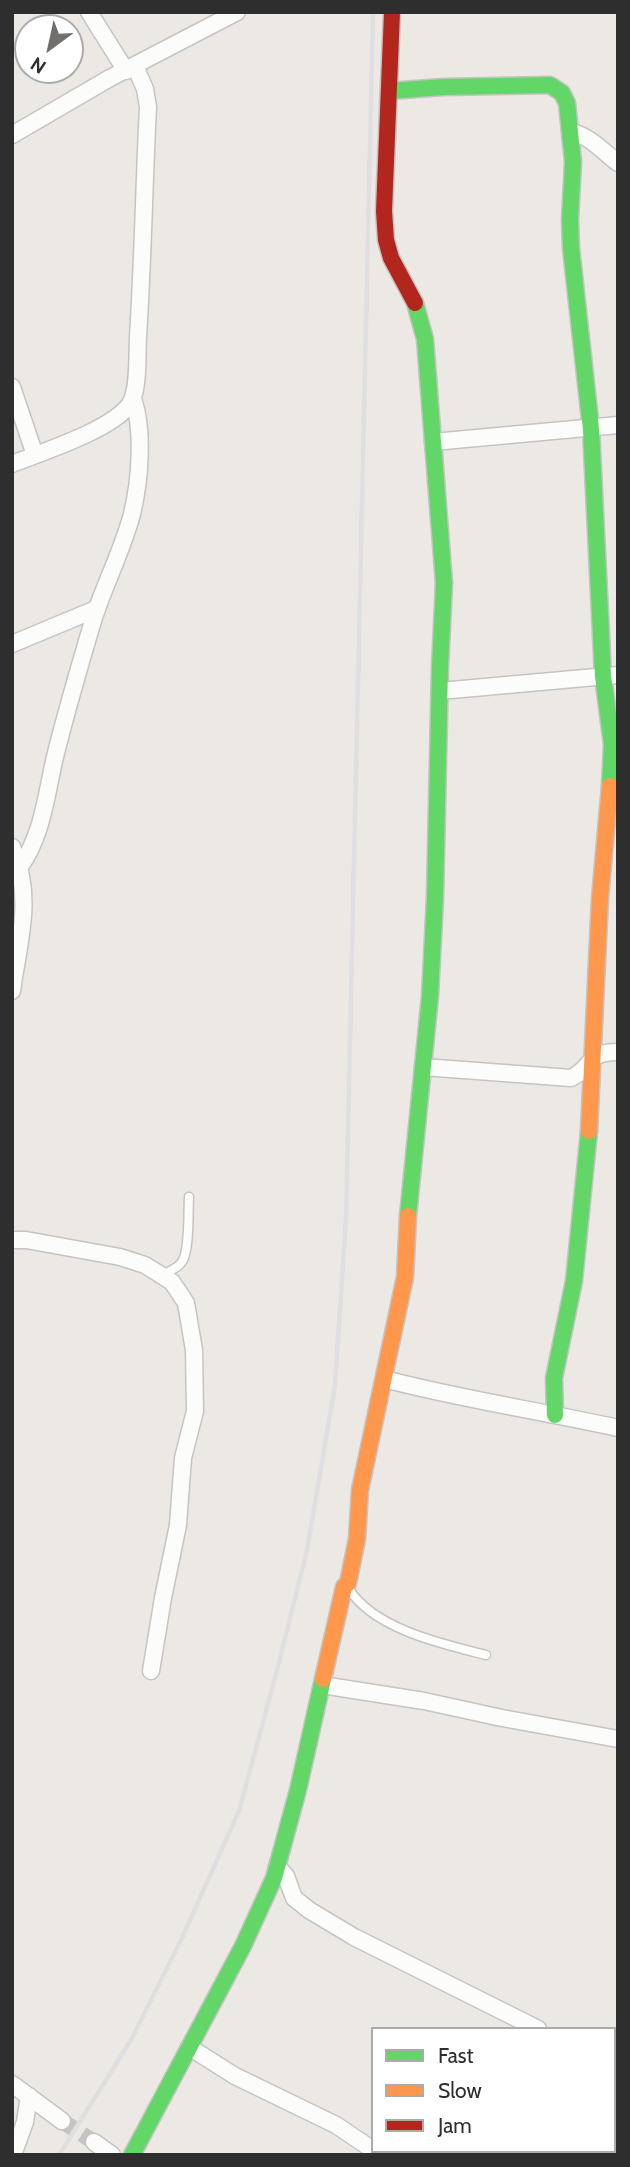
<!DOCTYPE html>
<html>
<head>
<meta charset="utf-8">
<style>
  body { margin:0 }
  #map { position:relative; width:630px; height:2167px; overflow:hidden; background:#ece8e4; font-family:Cabin,sans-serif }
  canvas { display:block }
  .frame { position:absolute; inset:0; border:14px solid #2e2e2e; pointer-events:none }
  .legend { position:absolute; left:371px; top:2027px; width:245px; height:126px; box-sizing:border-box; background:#fff; border:2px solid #ababab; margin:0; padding:9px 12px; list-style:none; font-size:21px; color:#2e2e2e }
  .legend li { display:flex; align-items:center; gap:14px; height:35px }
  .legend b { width:35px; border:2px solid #ababab }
  .north { position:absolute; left:14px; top:14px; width:70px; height:70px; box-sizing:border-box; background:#fff; border:2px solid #ababab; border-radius:50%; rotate:213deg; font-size:19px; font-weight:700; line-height:28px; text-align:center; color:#2e2e2e }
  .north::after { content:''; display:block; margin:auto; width:24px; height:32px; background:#706f6e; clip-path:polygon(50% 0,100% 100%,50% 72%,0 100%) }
</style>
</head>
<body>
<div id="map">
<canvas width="630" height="2167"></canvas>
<div class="frame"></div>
<ul class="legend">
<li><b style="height:9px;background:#63d668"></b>Fast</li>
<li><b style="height:9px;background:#ff974d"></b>Slow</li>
<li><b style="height:9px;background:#b3261e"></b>Jam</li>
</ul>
<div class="north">N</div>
</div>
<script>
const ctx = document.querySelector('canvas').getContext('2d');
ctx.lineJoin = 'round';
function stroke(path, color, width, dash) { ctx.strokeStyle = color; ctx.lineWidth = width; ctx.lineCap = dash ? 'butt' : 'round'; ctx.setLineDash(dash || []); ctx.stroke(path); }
stroke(new Path2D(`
  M 62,2121 L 94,2142`), '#c6c3c0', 16, [16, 8]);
const lane = new Path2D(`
  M 163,1275 C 168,1271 177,1269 181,1263 C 190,1254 188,1212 189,1197
  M 349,1589 C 374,1629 443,1644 486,1655`);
const street = new Path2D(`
  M 89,12 L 126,71
  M 570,132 C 586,133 605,153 618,163
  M 12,135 L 110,78 L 237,12
  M 12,387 L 35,455
  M 433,442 L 618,425
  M 12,464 C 42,452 112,430 130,404 C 139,390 137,354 138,336 C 143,260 144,184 148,107 L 145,89 L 135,66
  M 12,644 L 96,609
  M 440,691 L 618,675
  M 12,847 C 34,898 19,939 12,991
  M 20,867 C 43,834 46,795 55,757 C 66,712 79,668 92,624 C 103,587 122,552 132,514 C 140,481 144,430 133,399
  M 423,1067 L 571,1078 C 594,1067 585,1052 618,1052
  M 12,1240 L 26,1240 L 120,1257 L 145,1265 L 172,1282 L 186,1303 L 194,1350 L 195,1411 L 183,1458 L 178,1525 L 163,1598 L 151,1671
  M 384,1379 C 461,1399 540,1411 618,1428
  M 322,1685 L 424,1701 L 502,1718 L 618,1739
  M 277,1866 L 286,1876 L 294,1898 L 309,1910 L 354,1937 L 538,2029
  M 189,2047 L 235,2076 L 336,2125 L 373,2150
  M 614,2069 L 618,2070
  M 12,2084 L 62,2121
  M 94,2142 L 112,2155
  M 13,2155 L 25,2122 L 29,2096
  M 431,2155 L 434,2151`);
const fast = new Path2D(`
  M 390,91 L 443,87 L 550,85 L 562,93 L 567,103 L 573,162 L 570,219 L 571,248 L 591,429 L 603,676 L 612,745 L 610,786
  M 408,1216 L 430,996 L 435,898 L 440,667 L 444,583 L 425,339 L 415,303
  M 555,1415 L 554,1378 L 574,1281 L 589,1131
  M 132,2155 L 243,1946 L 274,1878 L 298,1790 L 323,1679`);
const slow = new Path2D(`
  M 589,1131 L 600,898 L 610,786
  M 323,1679 L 344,1587 L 348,1583 L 357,1539 L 360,1490 L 405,1277 L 408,1216`);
const jam = new Path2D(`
  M 392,12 L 384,211 L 386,240 L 391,258 L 415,303`);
stroke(lane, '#c5c4c5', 11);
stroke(street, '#c5c4c5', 19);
stroke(fast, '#c5c4c5', 19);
stroke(slow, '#c5c4c5', 19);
stroke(jam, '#c5c4c5', 19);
stroke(lane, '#fcfcfb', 8);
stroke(street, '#fcfcfb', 16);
stroke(fast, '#63d668', 16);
stroke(slow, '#ff974d', 16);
stroke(jam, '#b3261e', 16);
stroke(new Path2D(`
  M 59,2155 L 131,2040 L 182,1938 L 239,1811 L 275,1678 L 307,1550 L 335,1385 L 346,1219 L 373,12`), '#dfdfe1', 4.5);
</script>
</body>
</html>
